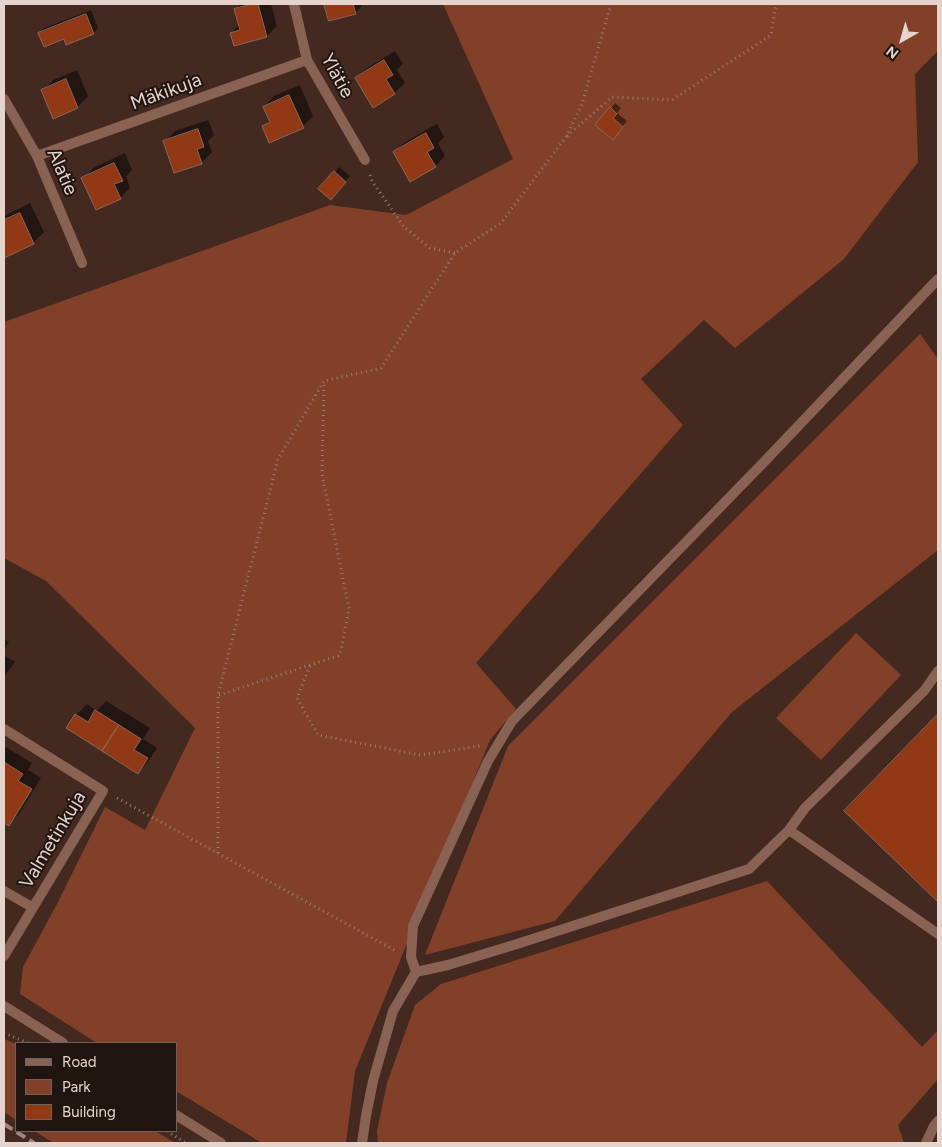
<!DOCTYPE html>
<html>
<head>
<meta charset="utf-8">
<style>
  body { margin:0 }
  #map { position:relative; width:942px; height:1147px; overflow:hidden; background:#432920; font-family:Figtree,sans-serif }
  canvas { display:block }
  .frame { position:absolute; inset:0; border:5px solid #e5d3cd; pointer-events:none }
  .legend { position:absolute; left:15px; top:1042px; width:162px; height:90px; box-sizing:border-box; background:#211511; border:1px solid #6f615c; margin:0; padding:6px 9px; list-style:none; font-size:15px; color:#e5d3cd }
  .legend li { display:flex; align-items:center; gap:10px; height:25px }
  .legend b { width:25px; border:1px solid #6f615c }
  .north { position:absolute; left:877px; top:15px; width:50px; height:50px; -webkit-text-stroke:4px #211511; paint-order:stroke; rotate:218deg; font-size:14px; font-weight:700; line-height:20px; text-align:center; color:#e5d3cd }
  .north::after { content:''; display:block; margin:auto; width:18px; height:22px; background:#e5d3cd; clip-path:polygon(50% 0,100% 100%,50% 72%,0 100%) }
</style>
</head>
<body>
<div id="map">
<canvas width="942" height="1147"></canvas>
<div class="frame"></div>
<ul class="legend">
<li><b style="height:6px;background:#8a6253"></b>Road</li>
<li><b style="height:14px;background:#834028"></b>Park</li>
<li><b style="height:14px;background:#913914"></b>Building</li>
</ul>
<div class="north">N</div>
</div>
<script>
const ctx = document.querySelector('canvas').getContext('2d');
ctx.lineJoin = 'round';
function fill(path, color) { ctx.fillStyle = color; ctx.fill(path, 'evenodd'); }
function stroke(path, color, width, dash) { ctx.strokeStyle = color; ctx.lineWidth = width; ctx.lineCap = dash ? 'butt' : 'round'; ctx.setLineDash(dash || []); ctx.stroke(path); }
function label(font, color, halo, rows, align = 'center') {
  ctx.font = font + ' Figtree,sans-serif'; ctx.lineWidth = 4; ctx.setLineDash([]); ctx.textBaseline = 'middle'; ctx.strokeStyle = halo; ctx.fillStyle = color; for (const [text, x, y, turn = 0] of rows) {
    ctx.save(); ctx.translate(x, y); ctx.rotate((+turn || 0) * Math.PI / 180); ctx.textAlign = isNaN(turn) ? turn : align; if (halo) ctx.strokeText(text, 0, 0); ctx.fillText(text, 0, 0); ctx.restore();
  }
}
fill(new Path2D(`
  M 443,4 L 938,4 L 938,51 L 915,74 L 918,162 L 844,259 L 735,348 L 704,320 L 641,379 L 683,425 L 476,663 L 516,709 L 490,740 L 355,1071 L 346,1143 L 262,1143 L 176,1091 L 176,1043 L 97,1043 L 20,994 L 23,967 L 58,902 L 105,807 L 145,830 L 195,728 L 46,581 L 4,558 L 4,322 L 330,205 L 406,215 L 513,159 Z
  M 920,334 L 938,359 L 938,550 L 732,712 L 555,921 L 425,955 L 508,746 Z
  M 856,633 L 901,675 L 821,760 L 776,718 Z
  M 767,881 L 922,1047 L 938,1030 L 938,1079 L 898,1125 L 904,1143 L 378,1143 L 377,1131 L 387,1083 L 415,1005 L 441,984 Z
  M 4,1039 L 16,1044 L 16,1120 L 4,1112 Z
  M 34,1131 L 155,1131 L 175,1143 L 54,1143 Z`), '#834028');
fill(new Path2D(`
  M 241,4 L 271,4 L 277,26 L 267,36 L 231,33 L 239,25 L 235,9 Z
  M 325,4 L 364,4 L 355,13 L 330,20 Z
  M 91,10 L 98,28 L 94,33 L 65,38 L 39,33 L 44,28 Z
  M 395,51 L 403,64 L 397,70 L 405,83 L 394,93 L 373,106 L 356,78 L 367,68 Z
  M 77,70 L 88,96 L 78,107 L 54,117 L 43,91 L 53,80 Z
  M 300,85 L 313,116 L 303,126 L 263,126 L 270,120 L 264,107 L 274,96 Z
  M 615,103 L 621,108 L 617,113 L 627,121 L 612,138 L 611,108 Z
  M 208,120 L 214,135 L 208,141 L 212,152 L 201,163 L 165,142 L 175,131 Z
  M 437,124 L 444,137 L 438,143 L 445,156 L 435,166 L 394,152 L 405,142 Z
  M 125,153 L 132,170 L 126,176 L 130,188 L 120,198 L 83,179 L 93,168 Z
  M 339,167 L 350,176 L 335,193 L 335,172 Z
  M 30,203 L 44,232 L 33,243 L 4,256 L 4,216 Z
  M 4,639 L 9,642 L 4,650 Z
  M 4,655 L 15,662 L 4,677 Z
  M 106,701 L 150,728 L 143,739 L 157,748 L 148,762 L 138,772 L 68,728 L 76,715 L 87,704 L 97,711 Z
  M 938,716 L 938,901 L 846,811 Z
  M 4,746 L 32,763 L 28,770 L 41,778 L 19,814 L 8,825 L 4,822 Z`), '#0007');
const building = new Path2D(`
  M 253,4 L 258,4 L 267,37 L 234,46 L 230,33 L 240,30 L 234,9 Z
  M 324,4 L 353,4 L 356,14 L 329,21 Z
  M 86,14 L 94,34 L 66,45 L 64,39 L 44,47 L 38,33 Z
  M 384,60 L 393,75 L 386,79 L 395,94 L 373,108 L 355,78 Z
  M 66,79 L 78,108 L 53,119 L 41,90 Z
  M 289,95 L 304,128 L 269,143 L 262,126 L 270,122 L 263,107 Z
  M 610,107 L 617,114 L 613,118 L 623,127 L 613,140 L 595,125 Z
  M 198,129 L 204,147 L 197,149 L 202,164 L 174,173 L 163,141 Z
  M 426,133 L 434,148 L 427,152 L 436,167 L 410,182 L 393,152 Z
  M 114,163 L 123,181 L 114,184 L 121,199 L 96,210 L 81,178 Z
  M 334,171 L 346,182 L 331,200 L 318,189 Z
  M 20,213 L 34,244 L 4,258 L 4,220 Z
  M 95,710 L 119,725 L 102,751 L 66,728 L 75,714 L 88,722 Z
  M 938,714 L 938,902 L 844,811 Z
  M 119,725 L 141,739 L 134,750 L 148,758 L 138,774 L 102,751 Z
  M 4,762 L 23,774 L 18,781 L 32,789 L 9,826 L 4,823 Z`);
fill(building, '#913914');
stroke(building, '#86675d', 1);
stroke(new Path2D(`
  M 567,136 L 612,97 L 672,100 L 771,35 L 776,4
  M 370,175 L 372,181 L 404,227 L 430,248 L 455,253
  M 310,666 L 297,698 L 318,735 L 420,755 L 480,746
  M 219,695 L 340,655 L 349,609 L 322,474 L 324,382
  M 117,798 L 396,951
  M 218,853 L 218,695 L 278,459 L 324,381 L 381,368 L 455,253 L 501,223 L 566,137 L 582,104 L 611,4
  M 4,1033 L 28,1043
  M 167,1131 L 186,1143`), '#947e77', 3, [1, 4]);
stroke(new Path2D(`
  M 789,830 L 938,934
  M 4,891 L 32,907
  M 416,972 L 448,965 L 517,944 L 749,869 L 789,830 L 805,808 L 924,691 L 938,671
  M 362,1143 L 366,1116 L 373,1081 L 393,1011 L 416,972 L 411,957 L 413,926 L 488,761 L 512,721 L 764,462 L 938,279
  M 926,1143 L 934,1126 L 938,1121`), '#8a6253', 10);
stroke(new Path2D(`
  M 294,4 L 307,60 L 365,160
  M 4,99 L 37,156 L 82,263
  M 37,156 L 307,60
  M 4,729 L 103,791 L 4,956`), '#8a6253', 10);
stroke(new Path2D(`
  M 4,1006 L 63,1043
  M 176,1115 L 221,1143`), '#8a6253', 10);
stroke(new Path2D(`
  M 4,1124 L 34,1143`), '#9c877f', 4, [10, 5]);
label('19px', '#e5d3cd', '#211511', [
  ["Ylätie",337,76,61],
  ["Mäkikuja",166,92,-20],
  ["Alatie",62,172,66],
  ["Valmetinkuja",53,840,-59]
]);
</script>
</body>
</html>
